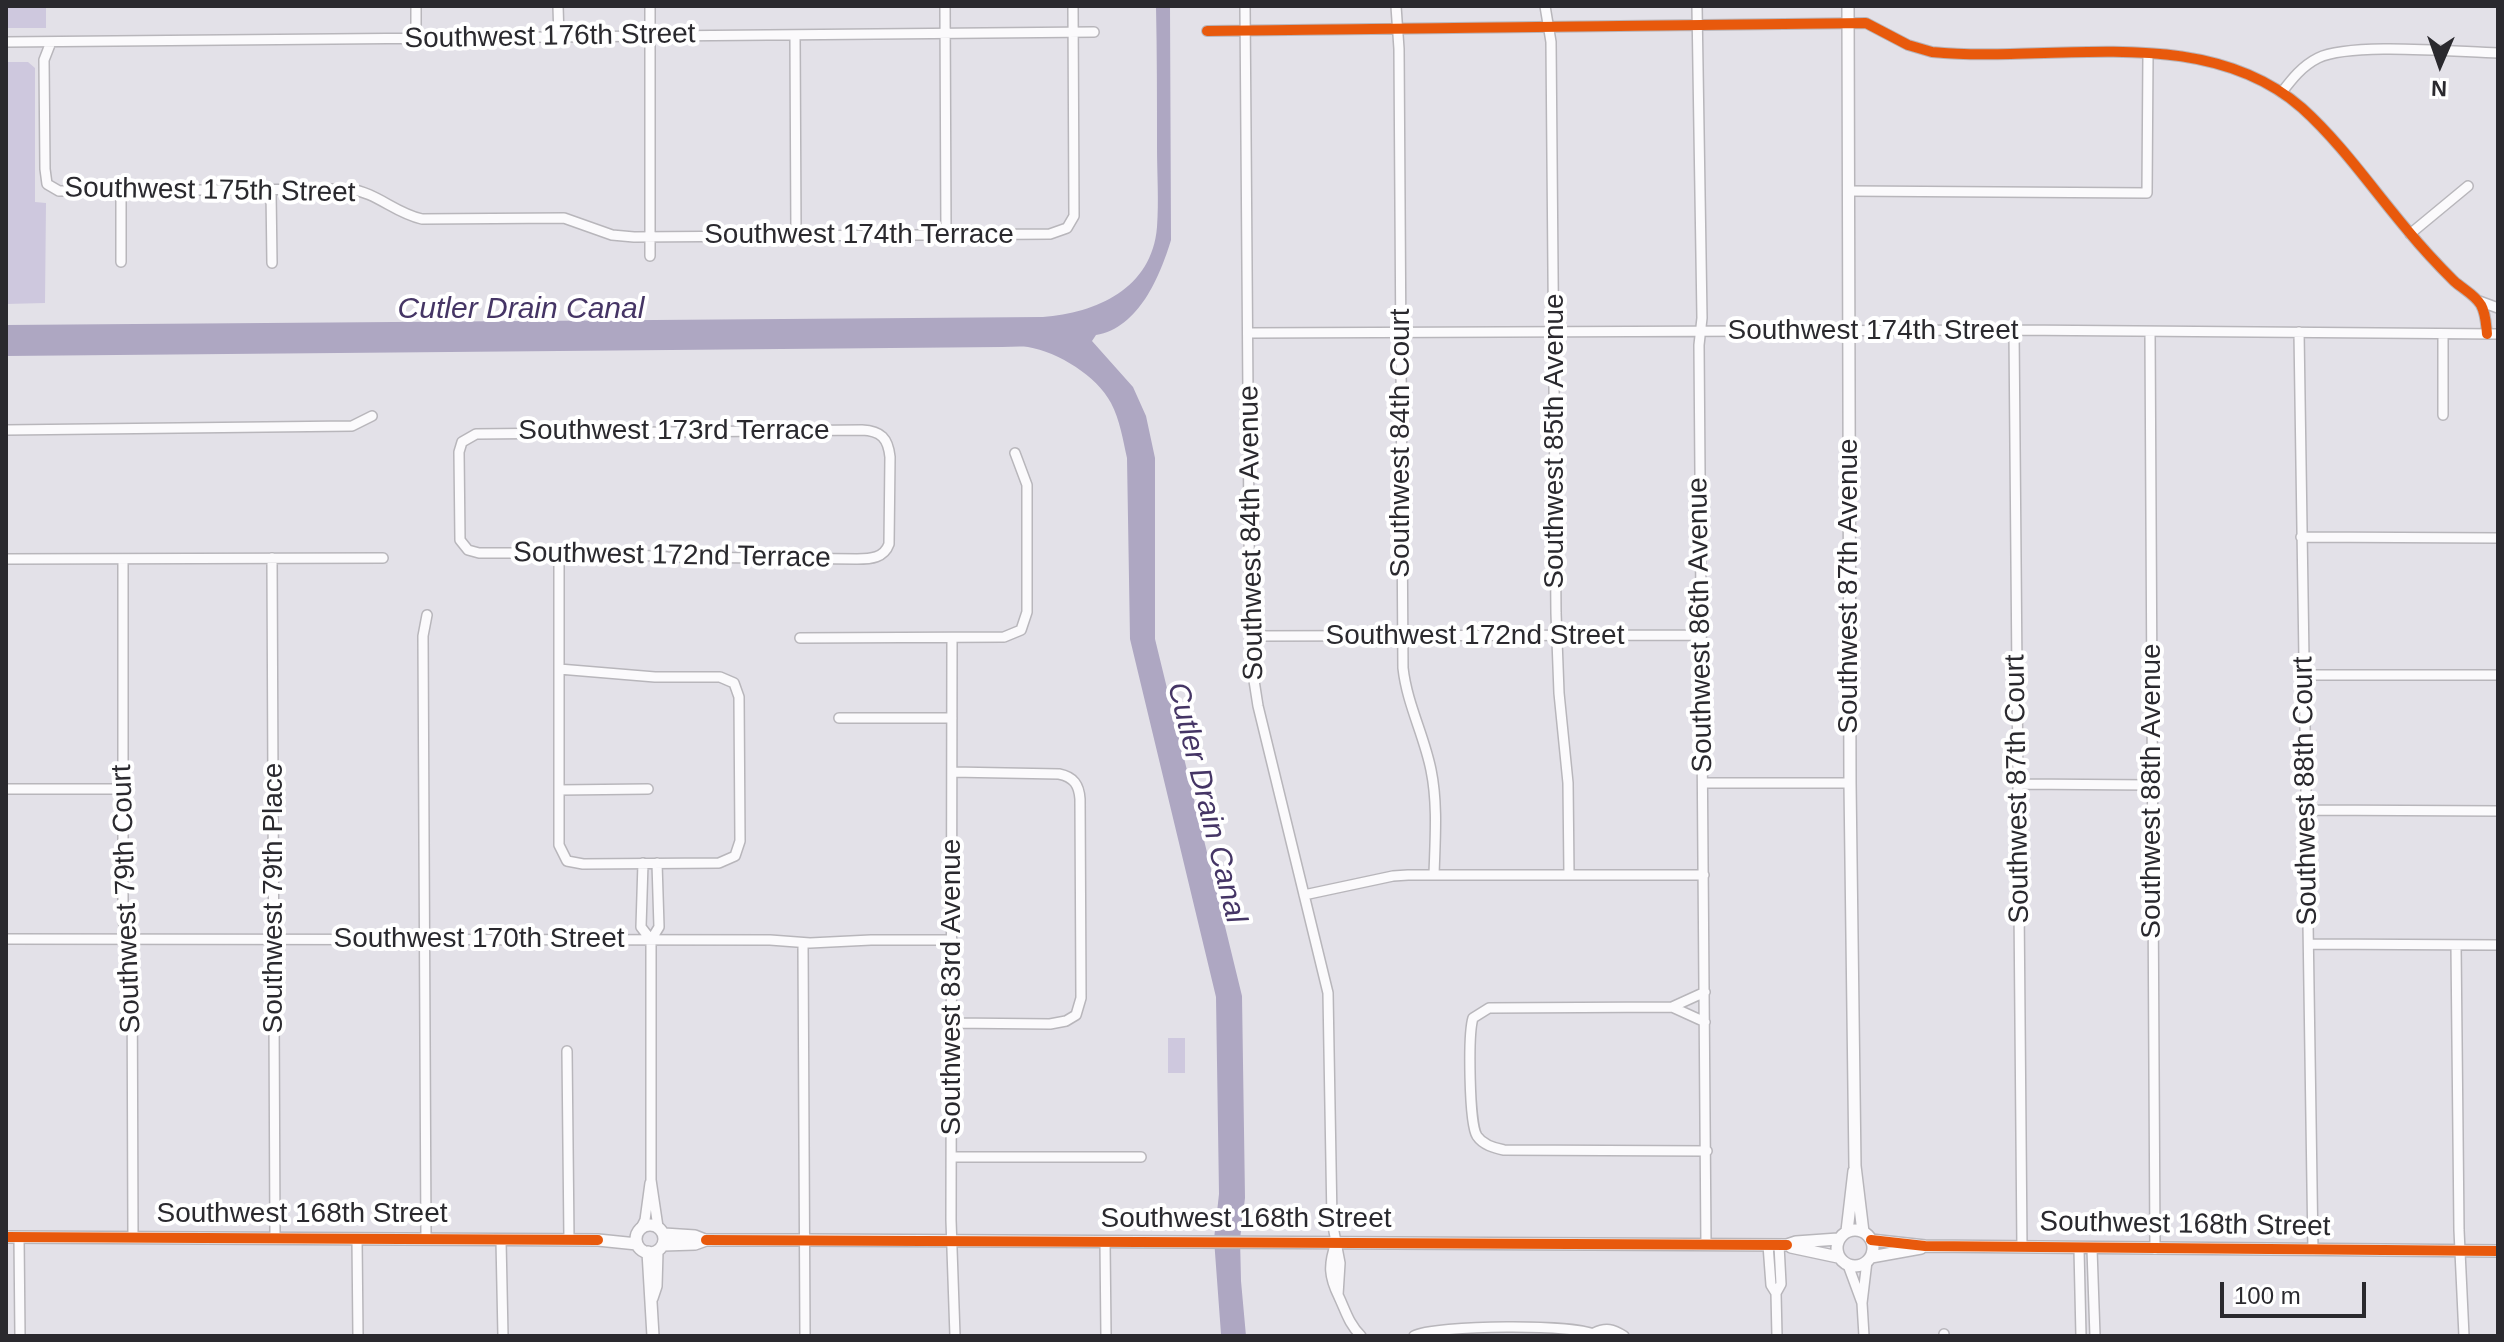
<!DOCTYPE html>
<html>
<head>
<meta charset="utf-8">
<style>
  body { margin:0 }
  #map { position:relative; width:2504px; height:1342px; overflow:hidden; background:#e3e1e8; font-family:Arial,sans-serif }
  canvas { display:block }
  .frame { position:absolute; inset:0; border:8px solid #2a292e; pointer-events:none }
  .north { position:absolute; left:2400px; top:24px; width:80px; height:80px; -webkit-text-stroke:6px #fff; paint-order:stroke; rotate:182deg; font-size:22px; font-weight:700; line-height:32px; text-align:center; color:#2a292e }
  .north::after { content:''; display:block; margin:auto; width:28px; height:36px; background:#2a292e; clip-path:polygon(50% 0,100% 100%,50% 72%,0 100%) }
  .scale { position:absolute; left:2220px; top:1282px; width:146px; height:36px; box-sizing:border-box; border:4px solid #2a292e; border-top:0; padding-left:10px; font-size:24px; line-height:28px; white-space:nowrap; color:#2a292e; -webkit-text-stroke:6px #fff; paint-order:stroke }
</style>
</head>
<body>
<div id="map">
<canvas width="2504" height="1342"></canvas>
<div class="frame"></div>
<div class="north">N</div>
<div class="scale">100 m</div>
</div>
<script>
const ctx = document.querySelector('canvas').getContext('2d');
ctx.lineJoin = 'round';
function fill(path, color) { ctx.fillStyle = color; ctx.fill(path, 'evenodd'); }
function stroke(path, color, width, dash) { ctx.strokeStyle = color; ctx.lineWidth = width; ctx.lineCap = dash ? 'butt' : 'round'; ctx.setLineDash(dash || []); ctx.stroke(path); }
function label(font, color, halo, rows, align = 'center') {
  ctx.font = font + ' Arial,sans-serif'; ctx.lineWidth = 8; ctx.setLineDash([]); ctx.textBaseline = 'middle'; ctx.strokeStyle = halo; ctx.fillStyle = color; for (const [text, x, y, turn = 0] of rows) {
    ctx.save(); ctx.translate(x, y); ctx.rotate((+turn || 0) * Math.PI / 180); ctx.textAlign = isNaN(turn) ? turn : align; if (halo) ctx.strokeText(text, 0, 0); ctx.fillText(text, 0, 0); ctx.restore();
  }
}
fill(new Path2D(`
  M 6,6 L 46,6 L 46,28 L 6,28 Z
  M 6,62 L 28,62 L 35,68 L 35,202 L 46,203 L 45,303 L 6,304 Z
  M 1168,1038 L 1185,1038 L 1185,1073 L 1168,1073 Z`), '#cec8de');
fill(new Path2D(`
  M 1156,6 L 1170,6 L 1171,240 C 1160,276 1139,328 1096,335 L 1092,341 L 1133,387 L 1146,416 L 1155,458 L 1155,639 L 1242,996 L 1245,1198 L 1240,1239 L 1241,1281 L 1246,1336 L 1221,1336 L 1221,1334 L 1214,1239 L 1219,1194 L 1216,997 L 1130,639 L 1127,458 C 1123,440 1120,420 1111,403 C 1097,376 1058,352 1028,347 C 1020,346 1011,347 1002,347 L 6,356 L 6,325 L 1043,317 C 1096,313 1152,289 1157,227 C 1159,201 1157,174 1157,147 C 1157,100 1157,53 1156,6 Z`), '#aea7c2');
const minor = new Path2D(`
  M 416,6 L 416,39
  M 558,6 L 559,38
  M 650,6 L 650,256
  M 945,6 L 946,235
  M 1245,6 L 1250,655 L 1258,706 L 1328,993 L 1332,1221 L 1340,1263 L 1338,1295
  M 1396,6 L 1399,49 L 1403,668 C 1407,704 1424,735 1431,770 C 1438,804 1435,841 1434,875
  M 1545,6 L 1551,42 L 1556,613 L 1559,693 L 1568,783 L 1569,875
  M 1697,6 L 1702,318 L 1699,345 L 1706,1245
  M 1207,31 L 1866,23 L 1908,45 L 1932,52 C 2051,64 2203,21 2302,108 C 2342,144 2374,191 2409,232 C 2423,249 2438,265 2454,281 C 2463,289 2475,295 2481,305 C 2486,314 2486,324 2487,334
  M 795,35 L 796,236
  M 6,42 L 1094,32
  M 51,42 L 44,60 L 45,169 L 47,184 L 59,191 L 348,189 C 377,192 394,213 422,219 L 564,218 L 612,235 L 634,237 L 1050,234 L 1067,228 L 1074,216 L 1073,6
  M 2282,92 C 2292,79 2302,66 2318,58 C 2351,42 2457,52 2498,53
  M 271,191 L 272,263
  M 1848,191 L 2147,193 L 2148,54
  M 2410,234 L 2468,186
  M 121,262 L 121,192
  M 2479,301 L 2498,308
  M 2014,330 L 2022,1247
  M 2150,332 L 2155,1249
  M 2299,332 L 2313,1250
  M 1248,333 L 2014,330 L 2498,334
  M 2443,334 L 2443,415
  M 6,430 L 352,426 L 372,416
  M 862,430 C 881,431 888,438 890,457 L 889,544 C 884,558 871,559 857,559 L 668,557 L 605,553 L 479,553 L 468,550 L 460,540 L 459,452 L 462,442 L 476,434 Z
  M 2301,537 L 2498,538
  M 559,553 L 559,845 L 567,861 L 583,864 L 719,863 L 735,856 L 740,841 L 739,697 L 734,683 L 720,677 L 655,677 L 559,669
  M 272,558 L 275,1238
  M 6,559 L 383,558
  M 123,559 L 123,921 L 132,953 L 133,1238
  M 1249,636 L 1701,635
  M 800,638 L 1004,637 L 1021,630 L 1027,612 L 1027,485 L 1015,453
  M 952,638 L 951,1220 L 955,1336
  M 2304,675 L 2498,675
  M 839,718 L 952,718
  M 1703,783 L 1850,783
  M 2018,784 L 2151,785
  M 6,789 L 123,789
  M 559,790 L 648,789
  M 2308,810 L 2498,811
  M 643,863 L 641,927 L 651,940
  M 657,863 L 659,927 L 651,940 L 651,1180 L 658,1227
  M 1304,895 L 1393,876 L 1408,875 L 1704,875
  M 6,939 L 770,940 L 810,943 L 871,940 L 952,940
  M 803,943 L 805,1336
  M 2309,944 L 2498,945
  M 2456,945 L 2459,1230 L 2464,1336
  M 1705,992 L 1672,1007 L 1489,1008 L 1473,1018 C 1468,1034 1469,1124 1477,1136 C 1483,1145 1494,1148 1504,1150 L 1707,1151
  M 1672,1007 L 1705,1022
  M 951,1023 L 1050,1024 L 1066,1021 L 1076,1015 L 1081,998 L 1080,799 C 1079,785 1074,777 1059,774 L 952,772
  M 567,1051 L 569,1240
  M 952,1157 L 1141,1157
  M 641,1228 L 645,1220 L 650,1183
  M 19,1237 L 20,1336
  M 357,1239 L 358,1336
  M 426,1239 L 423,636 L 427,615
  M 501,1240 L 503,1336
  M 1105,1242 L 1106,1336
  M 1336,1243 C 1328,1265 1329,1277 1339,1297 C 1346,1312 1349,1324 1361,1336
  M 1768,1245 L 1771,1285 L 1776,1293
  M 2079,1249 L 2081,1336
  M 2092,1249 L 2095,1336
  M 1848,1265 L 1862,1303
  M 1594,1333 C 1606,1327 1613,1329 1624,1336
  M 1944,1334 L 1944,1336
  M 1414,1336 C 1434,1325 1581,1323 1597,1336
  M 1777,1336 L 1776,1293 L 1781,1284 L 1779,1245
  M 1864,1336 L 1862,1303 L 1867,1261`);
const tertiary = new Path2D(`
  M 1848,6 L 1850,783 L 1855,1166 L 1863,1232
  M636 1239a14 14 0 1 1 28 0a14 14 0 1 1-28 0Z
  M1837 1248a18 18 0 1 1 36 0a18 18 0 1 1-36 0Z
  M 1847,1231 L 1854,1171
  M 664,1234 L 695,1236 L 705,1240
  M 6,1237 L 598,1240 L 637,1244
  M 1871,1240 L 1925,1246 L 2498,1251
  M 663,1245 L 695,1244 L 706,1240 L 804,1240 L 1787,1245 L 1796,1242 L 1838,1239
  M 1791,1247 L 1838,1257
  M 648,1252 L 653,1336
  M 1871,1257 L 1921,1248
  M 652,1298 L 656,1286 L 657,1251`);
stroke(minor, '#b8b6bb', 12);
stroke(tertiary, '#b8b6bb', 14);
stroke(minor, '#fbfafc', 9);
stroke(tertiary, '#fbfafc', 11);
stroke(new Path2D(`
  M 1207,31 L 1866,23 L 1908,45 L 1932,52 C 2051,64 2203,21 2302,108 C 2342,144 2374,191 2409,232 C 2423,249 2438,265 2454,281 C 2463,289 2475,295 2481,305 C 2486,314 2486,324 2487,334
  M 6,1237 L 598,1240
  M 706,1240 L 1787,1245
  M 1871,1240 L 1925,1246 L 2498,1251`), '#e8590c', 10);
label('28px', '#2a292e', '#fff', [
  ["Southwest 176th Street",550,37,-1],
  ["Southwest 175th Street",210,191,1],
  ["Southwest 174th Terrace",859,235],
  ["Southwest 174th Street",1873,331],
  ["Southwest 173rd Terrace",674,431],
  ["Southwest 85th Avenue",1555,441,-90],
  ["Southwest 84th Court",1401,443,-90],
  ["Southwest 84th Avenue",1252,533,-91],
  ["Southwest 172nd Terrace",672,556,1],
  ["Southwest 87th Avenue",1849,586,-90],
  ["Southwest 86th Avenue",1701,625,-91],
  ["Southwest 172nd Street",1475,636],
  ["Southwest 87th Court",2018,789,-91],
  ["Southwest 88th Avenue",2152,791,-90],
  ["Southwest 88th Court",2306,791,-91],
  ["Southwest 79th Place",274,898,-90],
  ["Southwest 79th Court",127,899,-92],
  ["Southwest 170th Street",479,939],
  ["Southwest 83rd Avenue",952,987,-90],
  ["Southwest 168th Street",302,1214],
  ["Southwest 168th Street",1246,1219],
  ["Southwest 168th Street",2185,1225,1]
]);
label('italic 30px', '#453565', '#fff', [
  ["Cutler Drain Canal",521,310],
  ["Cutler Drain Canal",1206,803,76]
]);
</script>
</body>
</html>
